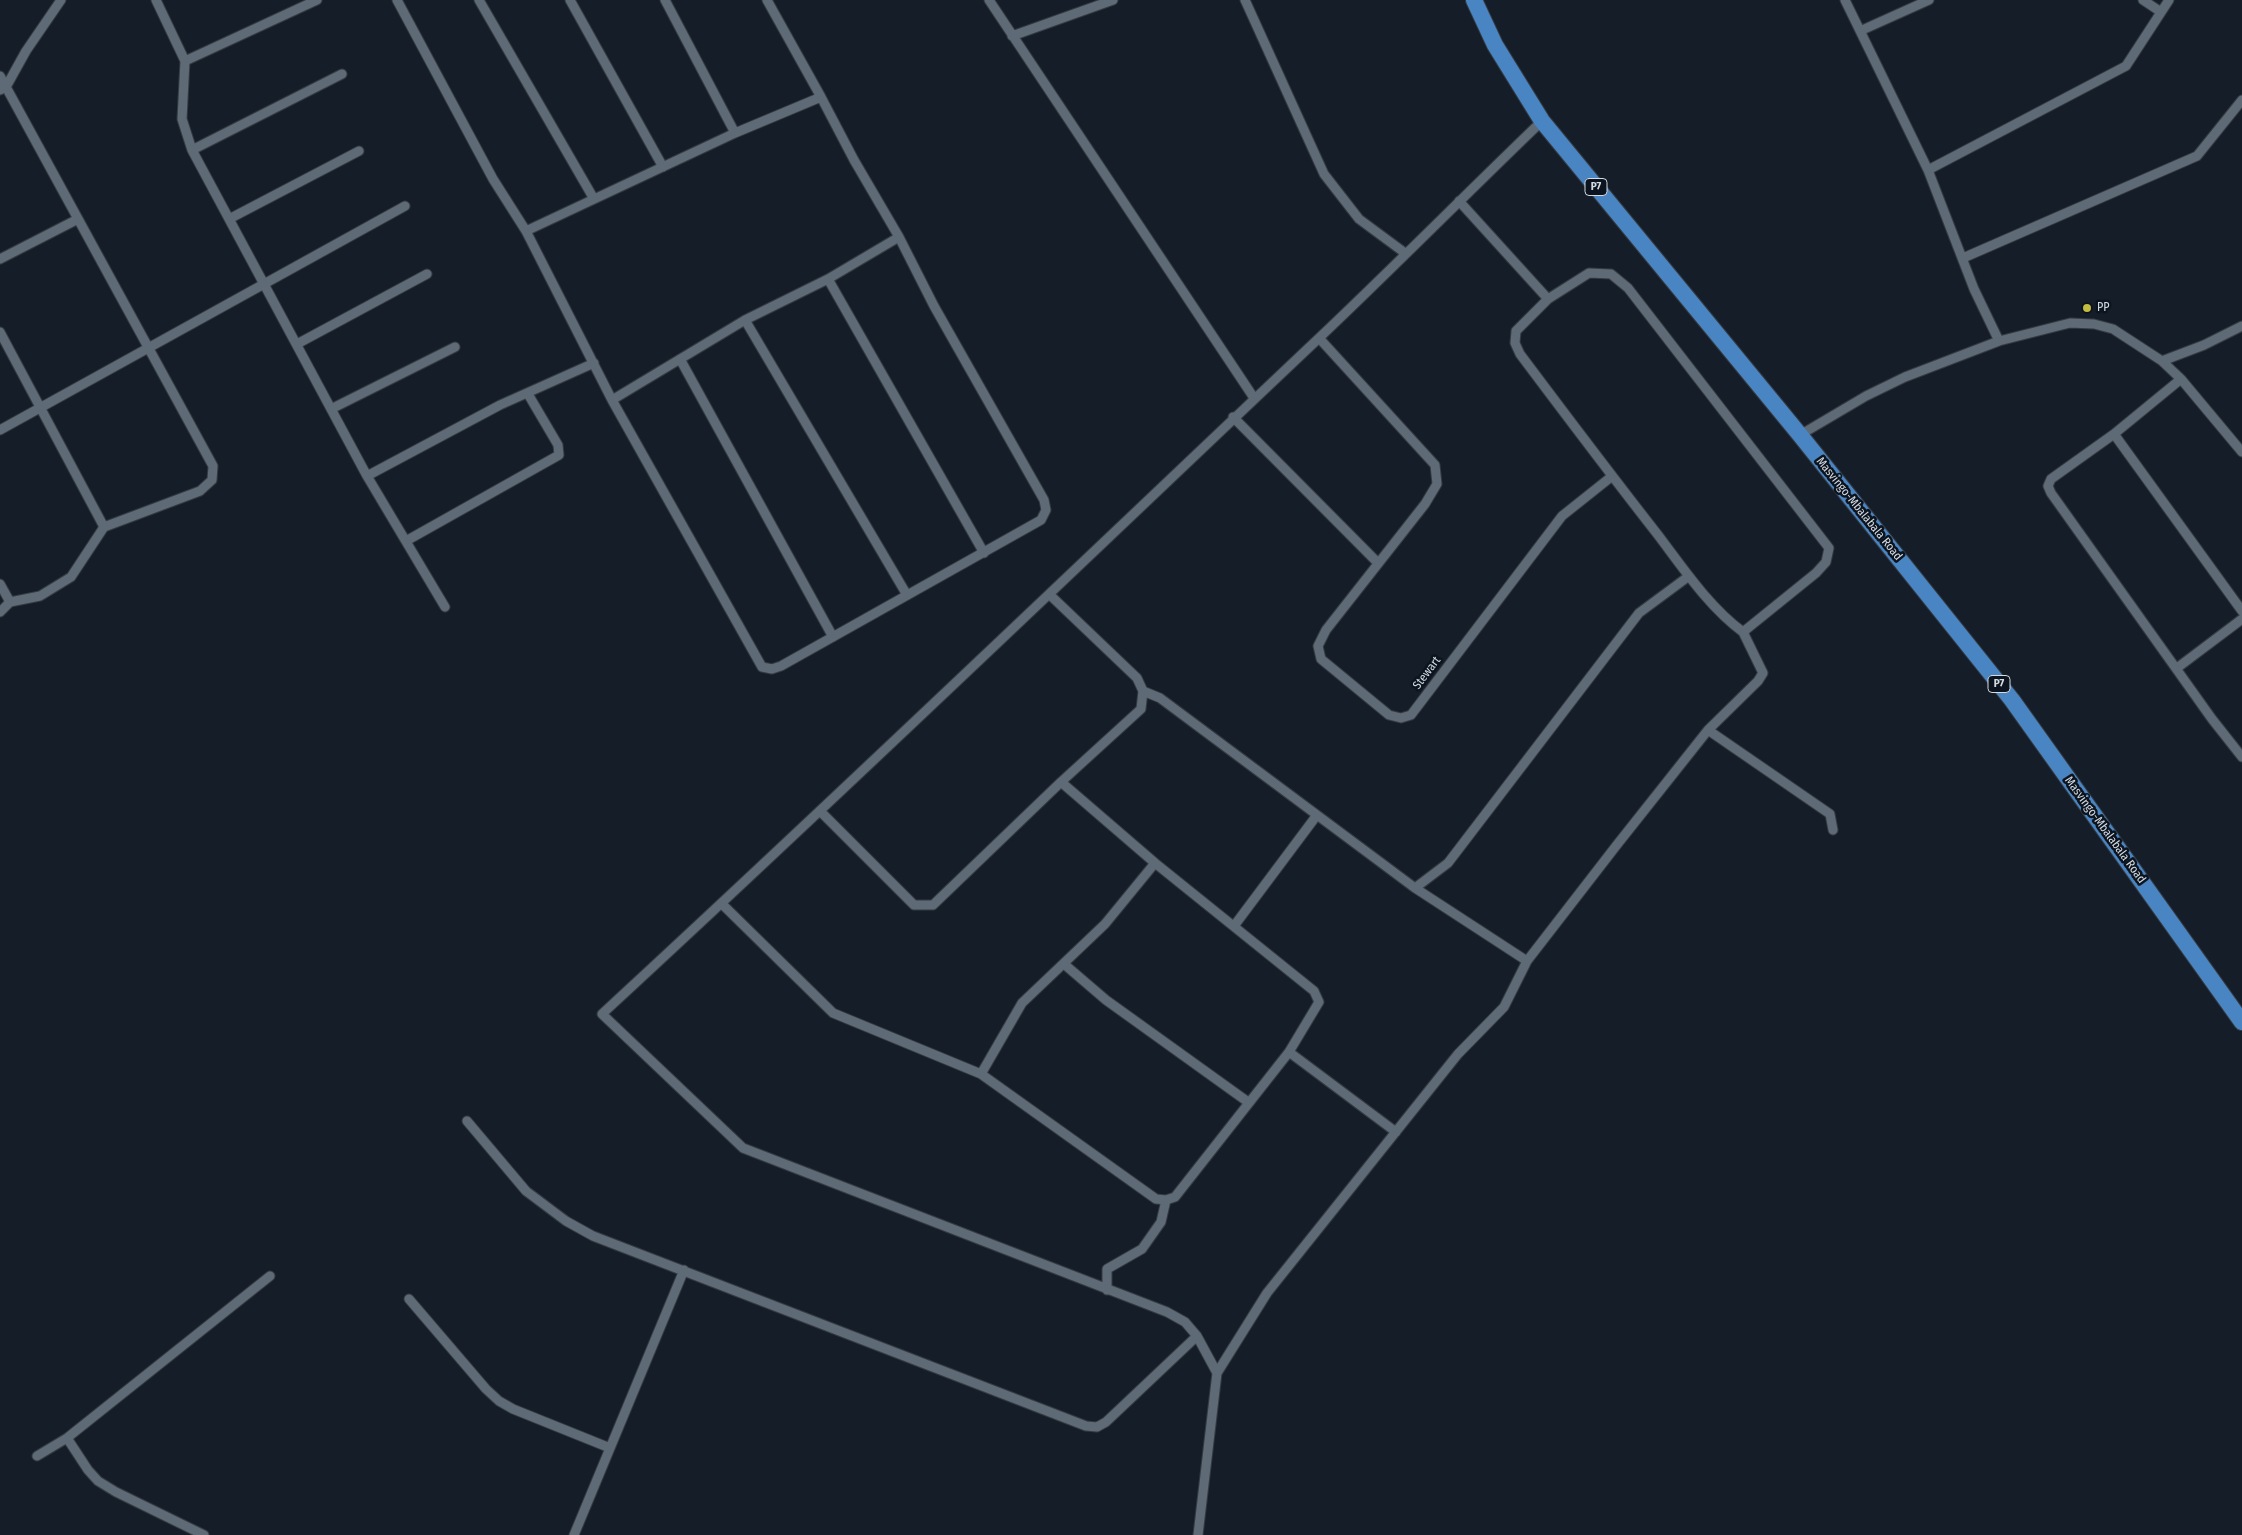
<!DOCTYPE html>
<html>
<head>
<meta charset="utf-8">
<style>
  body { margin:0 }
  canvas { display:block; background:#151e28 }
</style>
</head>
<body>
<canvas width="2242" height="1535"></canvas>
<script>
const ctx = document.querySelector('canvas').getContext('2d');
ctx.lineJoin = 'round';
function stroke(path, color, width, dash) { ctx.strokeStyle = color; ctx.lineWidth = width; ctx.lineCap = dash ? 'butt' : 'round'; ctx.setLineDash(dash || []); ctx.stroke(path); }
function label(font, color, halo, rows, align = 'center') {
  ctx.font = font + ' "Fira Sans Condensed",sans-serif'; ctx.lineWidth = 5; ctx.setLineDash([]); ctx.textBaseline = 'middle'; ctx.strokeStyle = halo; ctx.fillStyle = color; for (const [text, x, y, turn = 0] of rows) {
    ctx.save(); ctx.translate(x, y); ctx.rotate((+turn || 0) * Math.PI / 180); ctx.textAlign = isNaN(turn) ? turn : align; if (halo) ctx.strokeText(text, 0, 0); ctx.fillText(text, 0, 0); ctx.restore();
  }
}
const street = new Path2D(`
  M 156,0 L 185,61 L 182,119 L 192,150 L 367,476 L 445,607
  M 397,0 L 493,179 L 526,231 L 612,400 L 762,667 L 772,669 L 781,666 L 1041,520 L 1046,510 L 1044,500 L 934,306 L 899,237 L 854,160 L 821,97 L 767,0
  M 479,0 L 594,199
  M 570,0 L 663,167
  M 665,0 L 735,133
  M 989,0 L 1254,398
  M 1245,0 L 1324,174 L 1359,219 L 1405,253
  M 1845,0 L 1928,170 L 1974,289 L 1999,341
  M 2143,0 L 2161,12
  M 1860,31 L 1929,0
  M 1012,36 L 1113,0
  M 185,61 L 317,0
  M 0,76 L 213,466 L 212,480 L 200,491 L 104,527 L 71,577 L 40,596 L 10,602 L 0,612
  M 0,90 L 6,87 L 26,51 L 61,0
  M 192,150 L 342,74
  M 1928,170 L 2126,66 L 2169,0
  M 1459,201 L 1548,299
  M 229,219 L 359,151
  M 526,231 L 735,133 L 821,97
  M 1963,258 L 2197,156 L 2242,100
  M 0,259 L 78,219
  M 1589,273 L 1611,274 L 1628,288 L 1829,548 L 1826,562 L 1816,573 L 1743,632 C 1709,607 1683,568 1658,535 C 1611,475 1565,414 1520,354 L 1515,343 L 1516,331 L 1548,299 Z
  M 828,279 L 984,553
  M 745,320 L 907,595
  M 0,332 L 104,527
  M 1319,338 L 1435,465 L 1437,484 L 1425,504 L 1326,630 L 1318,646 L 1321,659 L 1389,715 L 1401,718 L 1411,715 L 1562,516 L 1611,477
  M 297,344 L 427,274
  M 680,359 L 833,637
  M 2162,361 L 2204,345 L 2242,326
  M 2181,379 L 2114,434 L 2051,479 L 2048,486 L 2051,493 L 2212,719 L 2242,757
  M 612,400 L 745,320 L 828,279 L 899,237
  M 331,409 L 455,347
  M 1233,417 L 1377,562
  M 0,430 L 405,206
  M 2114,434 L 2242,611
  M 1800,435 L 1866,396 L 1905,377 L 1999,341 L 2070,323 L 2094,324 L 2113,329 L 2162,361 L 2181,379 L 2242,452
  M 367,476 L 500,405 L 594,363
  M 406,541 L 559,455 L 558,445 L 528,394
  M 0,584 L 10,602
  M 2177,668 L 2242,619
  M 1143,691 L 1160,698 L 1415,888 L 1527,961
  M 1708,730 L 1830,814 L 1833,830
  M 821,812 L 914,905 L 933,905 L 1061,782 L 1141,709 L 1143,691 L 1137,678 L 1050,595
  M 1415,888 L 1448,863 L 1639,613 L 1689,576
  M 722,904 L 833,1013 L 981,1074 L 1022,1003 L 1105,924 L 1155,863
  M 1234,926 L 1317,815
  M 1064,964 L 1106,1000 L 1248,1102
  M 1289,1052 L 1396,1132
  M 981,1074 L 1156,1199 L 1166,1200 L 1175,1197 L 1289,1052 L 1319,1002 L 1314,991 L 1155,863 L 1061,782
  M 467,1121 L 526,1191 L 566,1221 L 593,1236 L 1086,1426 L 1097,1427 L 1106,1422 L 1197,1336
  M 1107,1290 L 1107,1269 L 1142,1249 L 1161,1222 L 1166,1200
  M 409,1299 L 486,1389 L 499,1401 L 513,1409 L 610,1448
  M 1217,1373 L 1267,1293 L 1458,1054 L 1504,1007 L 1527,961 L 1616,846 L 1708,730 L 1758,681 L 1763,673 L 1743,632
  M 67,1438 L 88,1470 L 98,1481 L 116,1492 L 204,1535
  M 37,1456 L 67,1438 L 270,1276
  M 574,1535 L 684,1270
  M 1198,1535 L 1217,1373 L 1197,1336 L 1185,1322 L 1167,1312 L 743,1148 L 602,1014 C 843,792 1079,565 1318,339 C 1393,268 1467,193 1542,121`);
const highway = new Path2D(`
  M 1474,0 L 1495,45 L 1542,121 L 1800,435 L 2012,700 L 2242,1022`);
stroke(street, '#353b43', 11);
stroke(highway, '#353b43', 18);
stroke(street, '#5f6a77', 9);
stroke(highway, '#4a85c3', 16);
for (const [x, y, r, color] of [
  [2087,308,5,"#c2bd3f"]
]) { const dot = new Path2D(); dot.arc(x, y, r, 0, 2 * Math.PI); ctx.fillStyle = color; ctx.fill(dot); stroke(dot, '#0c151f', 2); }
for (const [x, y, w] of [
  [1596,187,22],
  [1999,684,22]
]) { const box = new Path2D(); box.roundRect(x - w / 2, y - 8.5, w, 17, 4); ctx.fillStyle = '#0c151f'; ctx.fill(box); stroke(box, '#d5dbe3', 1); }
label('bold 11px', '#d5dbe3', null, [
  ["P7",1596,187],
  ["P7",1999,684]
]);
label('12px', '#d5dbe3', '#0c151f', [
  ["PP",2097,308]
], 'left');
label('12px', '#d5dbe3', '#0c151f', [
  ["Masvingo-Mbalabala Road",1859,509,51],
  ["Stewart",1427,673,-53],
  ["Masvingo-Mbalabala Road",2105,830,54]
]);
</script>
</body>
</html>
